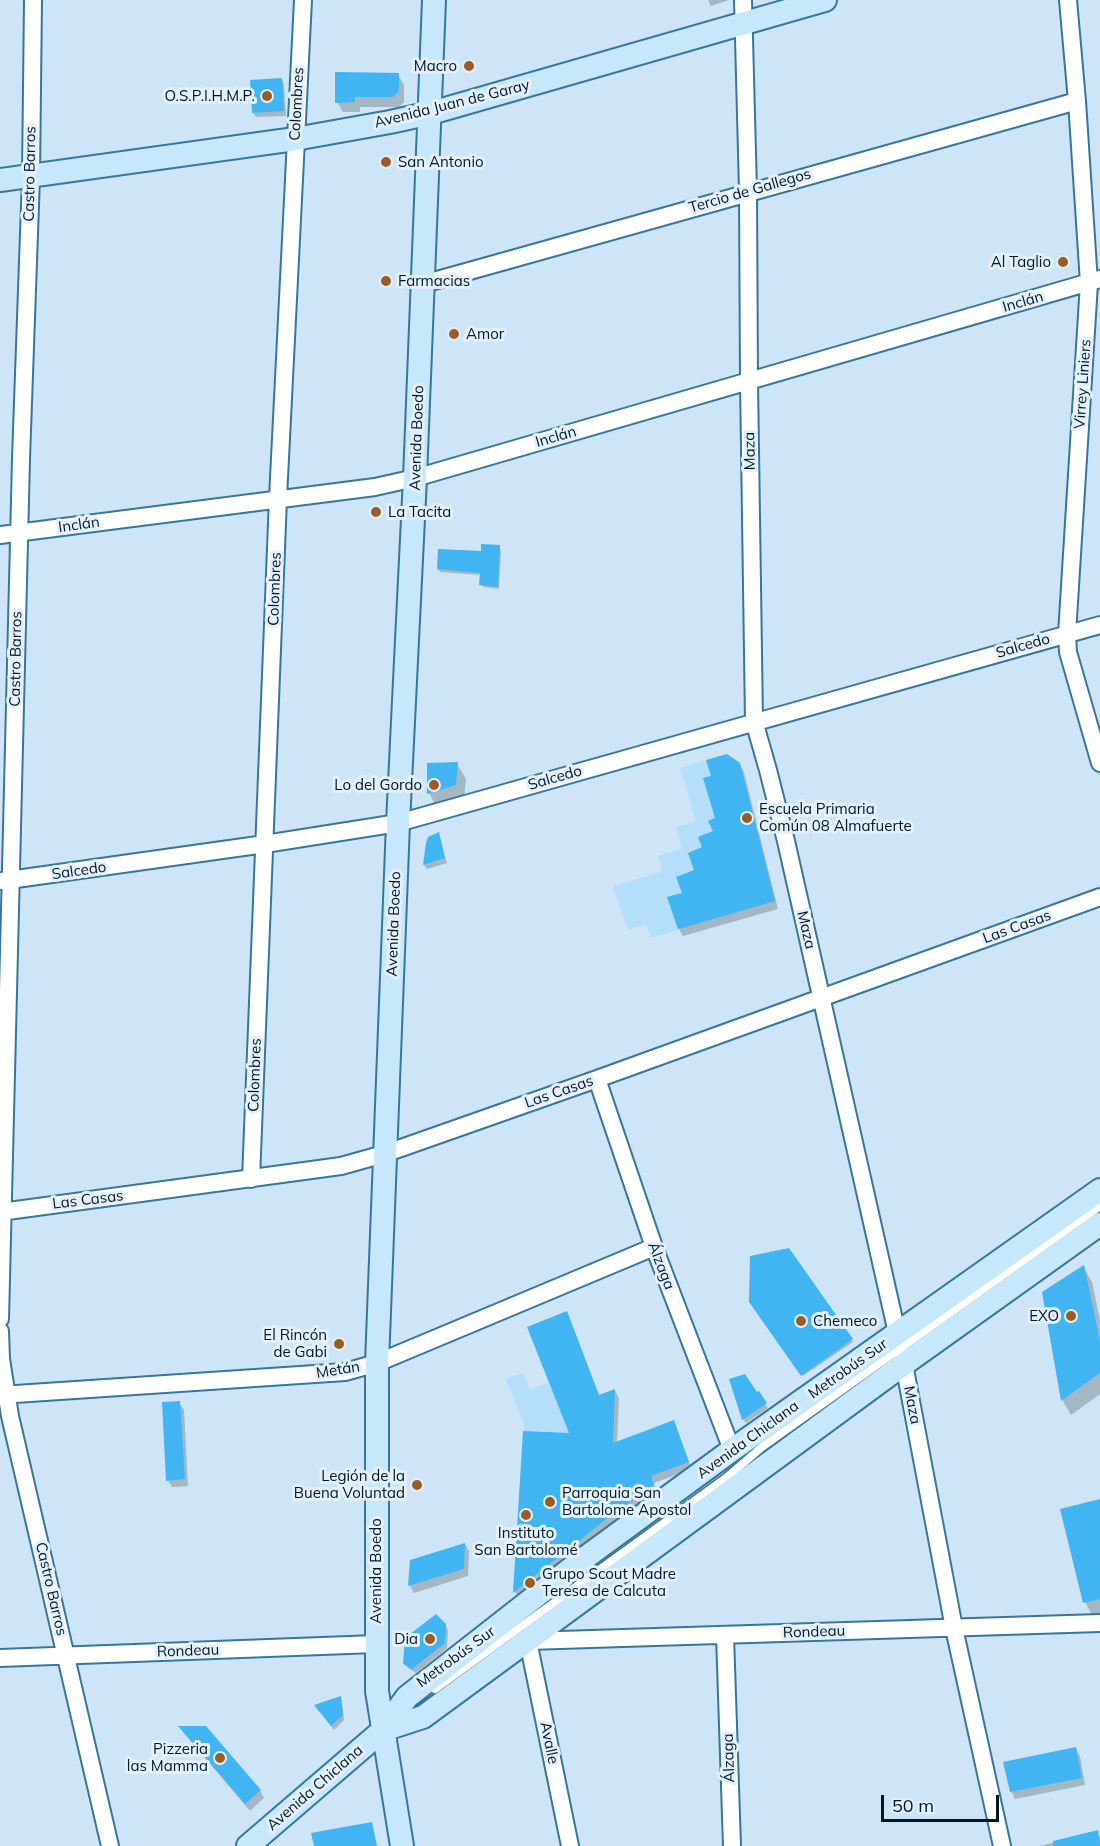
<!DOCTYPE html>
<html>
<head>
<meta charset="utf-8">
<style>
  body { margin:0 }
  #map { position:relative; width:1100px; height:1846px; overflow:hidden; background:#cde5f6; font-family:Mulish,sans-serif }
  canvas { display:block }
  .scale { position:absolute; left:881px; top:1795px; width:118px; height:27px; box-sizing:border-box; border:3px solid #001725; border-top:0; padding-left:8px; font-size:18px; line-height:21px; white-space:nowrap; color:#001725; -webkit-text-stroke:4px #e4f0f9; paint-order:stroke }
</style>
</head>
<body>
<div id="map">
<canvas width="1100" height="1846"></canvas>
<div class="scale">50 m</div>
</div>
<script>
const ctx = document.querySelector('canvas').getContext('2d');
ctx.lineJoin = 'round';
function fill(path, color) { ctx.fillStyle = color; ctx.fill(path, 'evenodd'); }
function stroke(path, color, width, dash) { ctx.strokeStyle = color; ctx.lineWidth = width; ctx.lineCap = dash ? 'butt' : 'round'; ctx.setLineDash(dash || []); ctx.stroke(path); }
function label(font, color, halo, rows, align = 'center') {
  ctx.font = font + ' Mulish,sans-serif'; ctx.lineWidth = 6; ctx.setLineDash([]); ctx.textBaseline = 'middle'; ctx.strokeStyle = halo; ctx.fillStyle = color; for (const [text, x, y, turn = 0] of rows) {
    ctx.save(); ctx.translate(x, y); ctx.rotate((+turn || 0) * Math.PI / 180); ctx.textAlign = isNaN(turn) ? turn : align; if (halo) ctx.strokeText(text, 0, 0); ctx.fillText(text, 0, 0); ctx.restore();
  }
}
fill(new Path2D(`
  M 727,754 L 740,764 L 775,901 L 651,938 L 646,924 L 628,930 L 613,887 L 663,871 L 658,856 L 682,849 L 676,827 L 696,821 L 680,768 Z
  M 523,1373 L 530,1390 L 549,1383 L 560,1410 L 571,1406 L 569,1450 L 537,1449 L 530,1580 L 513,1593 L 524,1424 L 506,1379 Z`), '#b5defa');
fill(new Path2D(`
  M 708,0 L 729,0 L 711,6 Z
  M 398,75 L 404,85 L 404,102 L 399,107 L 360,107 L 360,112 L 343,112 L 337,102 Z
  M 282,80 L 284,84 L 286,116 L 256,117 L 253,113 Z
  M 499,547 L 501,550 L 499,589 L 483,587 L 481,584 L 481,575 L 440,572 L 438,569 Z
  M 457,764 L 466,779 L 464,799 L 437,808 L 429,793 Z
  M 739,764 L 744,772 L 778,909 L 683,936 L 679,929 L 669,898 L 684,894 L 696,871 L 704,848 L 715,832 L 717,819 Z
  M 438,834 L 447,863 L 427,869 L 424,865 L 426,848 Z
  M 788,1250 L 853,1342 L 803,1376 L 750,1302 Z
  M 1084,1268 L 1092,1282 L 1100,1320 L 1100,1394 L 1071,1415 L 1063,1401 L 1044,1293 Z
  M 566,1313 L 600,1397 L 615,1391 L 619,1398 L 617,1443 L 673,1421 L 692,1469 L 654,1483 L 657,1493 L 519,1599 L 515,1592 L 525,1432 L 571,1435 Z
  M 758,1393 L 768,1408 L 746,1423 L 743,1419 Z
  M 179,1403 L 184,1410 L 188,1486 L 172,1487 L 168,1480 Z
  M 1100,1501 L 1100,1616 L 1093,1617 L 1085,1602 Z
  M 465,1544 L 469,1551 L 468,1576 L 414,1593 L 410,1586 L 411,1561 Z
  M 445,1625 L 448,1630 L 447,1648 L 416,1673 L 408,1668 L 405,1663 Z
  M 340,1698 L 342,1702 L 344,1720 L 334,1730 L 319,1710 Z
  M 205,1727 L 260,1791 L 264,1798 L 250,1811 L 180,1728 Z
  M 1076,1749 L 1080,1756 L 1085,1785 L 1015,1799 L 1011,1791 Z
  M 1097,1832 L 1100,1837 L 1100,1846 L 1039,1846 Z`), '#0003');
fill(new Path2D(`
  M 335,72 L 399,73 L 399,91 L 393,97 L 355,97 L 355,102 L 335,103 Z
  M 282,78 L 284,111 L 252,113 L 250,80 Z
  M 481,544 L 500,545 L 498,587 L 479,585 L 480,573 L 437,569 L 438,549 L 481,551 Z
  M 727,754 L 740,763 L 775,901 L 678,929 L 667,897 L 682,893 L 676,877 L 694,870 L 688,853 L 702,847 L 698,837 L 713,831 L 708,821 L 715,818 L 703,778 L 711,776 L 706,760 Z
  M 458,762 L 456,785 L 427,794 L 427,763 Z
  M 439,832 L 445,858 L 423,865 L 426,843 L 428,837 Z
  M 789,1248 L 853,1339 L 801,1376 L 749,1302 L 750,1256 Z
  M 1084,1265 L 1100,1341 L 1100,1373 L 1061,1401 L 1042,1292 Z
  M 567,1311 L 599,1395 L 615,1389 L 613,1443 L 674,1420 L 689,1462 L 651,1476 L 654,1485 L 609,1517 L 513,1593 L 523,1431 L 569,1433 L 527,1327 Z
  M 745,1374 L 757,1392 L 759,1391 L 767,1403 L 742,1420 L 729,1379 Z
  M 180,1401 L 185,1479 L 166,1481 L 162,1402 Z
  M 1100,1499 L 1100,1599 L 1083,1603 L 1060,1509 Z
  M 465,1543 L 464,1569 L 408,1586 L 410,1560 Z
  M 436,1614 L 446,1624 L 445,1643 L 412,1669 L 403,1664 L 405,1638 Z
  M 341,1696 L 343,1715 L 331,1726 L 314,1705 Z
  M 178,1726 L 206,1726 L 261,1790 L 245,1804 Z
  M 1076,1747 L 1082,1778 L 1010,1792 L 1003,1762 Z
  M 372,1822 L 377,1846 L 314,1846 L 311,1833 Z
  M 1098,1830 L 1100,1846 L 1053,1846 L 1053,1841 Z`), '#41b4f2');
const lane = new Path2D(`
  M 435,1689 L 726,1478 L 762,1447 L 1100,1206`);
const street = new Path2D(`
  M 743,0 L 748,191 L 749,381 L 754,721 L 768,770 L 786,841 L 904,1364 L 954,1628 L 1002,1846
  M 1068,0 L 1077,101 L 1089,283 L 1067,634 L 1068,652 L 1100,763
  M 423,284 L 1077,101
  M 0,535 L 375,487 L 415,478 L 1100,279
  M 2,881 L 265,844 L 398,823 L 1100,625
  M 597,1079 L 654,1247 L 732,1450
  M 251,1179 L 278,498 L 303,0
  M 0,1212 L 341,1166 L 384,1154 L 597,1079 L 1100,897
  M 0,1319 L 21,459 L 31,177 L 33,0
  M 0,1331 L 1,1359 L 10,1416 L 110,1846
  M 0,1395 L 345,1372 L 377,1363 L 654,1247
  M 725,1635 L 732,1846
  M 0,1658 L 376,1644
  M 570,1846 L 528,1641 L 1100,1623`);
const secondary = new Path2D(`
  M 0,180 L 295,139 L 390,122 L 431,113 L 825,0
  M 383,1730 L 423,1717 L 904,1364 L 1100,1224
  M 248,1846 L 383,1730 L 407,1697 L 582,1560 L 732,1450 L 1100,1190
  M 402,1846 L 377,1691 L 377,1363 L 398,823 L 415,478 L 434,0`);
stroke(lane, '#38769b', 11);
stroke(street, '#38769b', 20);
stroke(secondary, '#38769b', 26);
stroke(lane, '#fff', 8);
stroke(street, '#fff', 16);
stroke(secondary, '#c6e8fa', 22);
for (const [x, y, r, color] of [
  [469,66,6,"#9b5b25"],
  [267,96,6,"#9b5b25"],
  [386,162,6,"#9b5b25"],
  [1063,262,6,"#9b5b25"],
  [386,281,6,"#9b5b25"],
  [454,334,6,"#9b5b25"],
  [376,512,6,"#9b5b25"],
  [434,785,6,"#9b5b25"],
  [747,818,6,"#9b5b25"],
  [1071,1316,6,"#9b5b25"],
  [801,1321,6,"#9b5b25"],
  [339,1344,6,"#9b5b25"],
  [417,1485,6,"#9b5b25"],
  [550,1502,6,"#9b5b25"],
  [526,1515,6,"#9b5b25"],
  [530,1583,6,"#9b5b25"],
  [430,1639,6,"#9b5b25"],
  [220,1758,6,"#9b5b25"]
]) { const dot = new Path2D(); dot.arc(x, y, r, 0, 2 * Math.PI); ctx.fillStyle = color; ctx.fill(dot); stroke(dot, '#e4f0f9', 2); }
label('15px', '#001725', '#e4f0f9', [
  ["Macro",457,66],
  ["O.S.P.I.H.M.P.",255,96],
  ["San Antonio",398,162,"left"],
  ["Al Taglio",1051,262],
  ["Farmacias",398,281,"left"],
  ["Amor",466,334,"left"],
  ["La Tacita",388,512,"left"],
  ["Lo del Gordo",422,785],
  ["Escuela Primaria",759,809,"left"],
  ["Común 08 Almafuerte",759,826,"left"],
  ["EXO",1059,1316],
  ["Chemeco",813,1321,"left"],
  ["El Rincón",327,1335],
  ["de Gabi",327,1352],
  ["Legión de la",405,1476],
  ["Buena Voluntad",405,1493],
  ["Parroquia San",562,1493,"left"],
  ["Bartolome Apostol",562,1510,"left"],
  ["Instituto",526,1533,"center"],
  ["San Bartolomé",526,1550,"center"],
  ["Grupo Scout Madre",542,1574,"left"],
  ["Teresa de Calcuta",542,1591,"left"],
  ["Dia",418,1639],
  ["Pizzeria",208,1749],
  ["las Mamma",208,1766]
], 'right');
label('15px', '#001725', '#e4f0f9', [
  ["Colombres",297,104,-87],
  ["Avenida Juan de Garay",452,104,-14],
  ["Castro Barros",30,174,-89],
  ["Tercio de Gallegos",750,191,-16],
  ["Inclán",1023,302,-16],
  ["Virrey Liniers",1083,384,-86],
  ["Inclán",556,437,-16],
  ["Avenida Boedo",417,438,-88],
  ["Maza",750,451,-91],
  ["Inclán",79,525,-8],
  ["Colombres",275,589,-88],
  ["Salcedo",1023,646,-16],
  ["Castro Barros",16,659,-89],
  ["Salcedo",555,778,-16],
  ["Salcedo",79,871,-8],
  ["Avenida Boedo",394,924,-88],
  ["Las Casas",1017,927,-20],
  ["Maza",806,930,77],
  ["Colombres",255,1075,-88],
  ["Las Casas",559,1092,-19],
  ["Las Casas",88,1200,-7],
  ["Álzaga",661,1266,69],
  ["Metrobús Sur",848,1369,-35],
  ["Metán",338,1370,-9],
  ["Maza",912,1405,79],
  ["Avenida Chiclana",748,1440,-36],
  ["Avenida Boedo",376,1571,-90],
  ["Castro Barros",51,1589,77],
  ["Rondeau",814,1632,-2],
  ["Rondeau",188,1651,-2],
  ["Metrobús Sur",456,1657,-36],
  ["Avalle",549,1743,78],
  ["Álzaga",729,1758,-92],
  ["Avenida Chiclana",315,1788,-41]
]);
</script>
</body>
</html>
